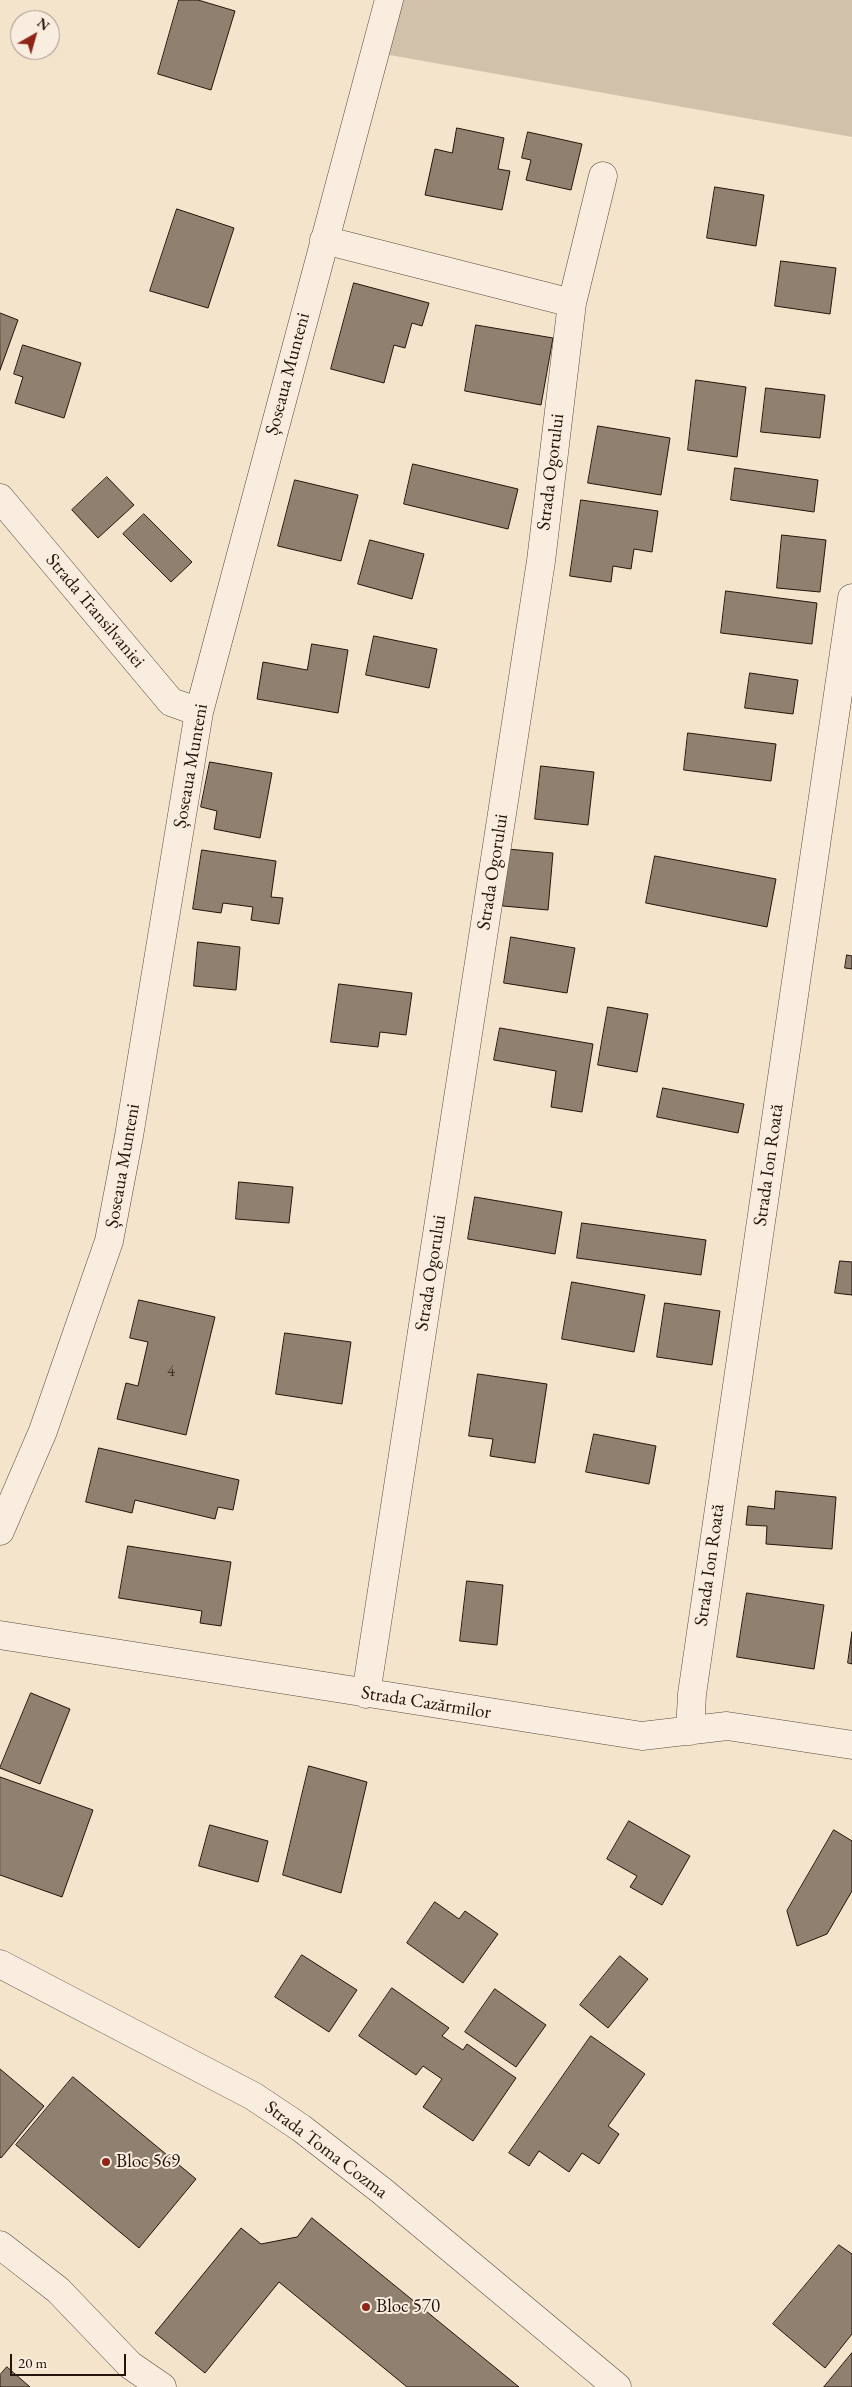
<!DOCTYPE html>
<html>
<head>
<meta charset="utf-8">
<style>
  body { margin:0 }
  #map { position:relative; width:852px; height:2387px; overflow:hidden; background:#f4e4cc; font-family:"EB Garamond",serif }
  canvas { display:block }
  .north { position:absolute; left:10px; top:10px; width:50px; height:50px; box-sizing:border-box; background:#f8edde; border:1px solid #a3968a; border-radius:50%; rotate:38deg; font-size:14px; font-weight:700; line-height:20px; text-align:center; color:#24140b }
  .north::after { content:''; display:block; margin:auto; width:18px; height:22px; background:#8f2418; clip-path:polygon(50% 0,100% 100%,50% 72%,0 100%) }
  .scale { position:absolute; left:10px; top:2354px; width:116px; height:22px; box-sizing:border-box; border:2px solid #24140b; border-top:0; padding-left:6px; font-size:15px; line-height:18px; white-space:nowrap; color:#24140b; -webkit-text-stroke:4px #f8edde; paint-order:stroke }
</style>
</head>
<body>
<div id="map">
<canvas width="852" height="2387"></canvas>
<div class="north">N</div>
<div class="scale">20 m</div>
</div>
<script>
const ctx = document.querySelector('canvas').getContext('2d');
ctx.lineJoin = 'round';
function fill(path, color) { ctx.fillStyle = color; ctx.fill(path, 'evenodd'); }
function stroke(path, color, width, dash) { ctx.strokeStyle = color; ctx.lineWidth = width; ctx.lineCap = dash ? 'butt' : 'round'; ctx.setLineDash(dash || []); ctx.stroke(path); }
function label(font, color, halo, rows, align = 'center') {
  ctx.font = font + ' "EB Garamond",serif'; ctx.lineWidth = 4; ctx.setLineDash([]); ctx.textBaseline = 'middle'; ctx.strokeStyle = halo; ctx.fillStyle = color; for (const [text, x, y, turn = 0] of rows) {
    ctx.save(); ctx.translate(x, y); ctx.rotate((+turn || 0) * Math.PI / 180); ctx.textAlign = isNaN(turn) ? turn : align; if (halo) ctx.strokeText(text, 0, 0); ctx.fillText(text, 0, 0); ctx.restore();
  }
}
fill(new Path2D(`
  M 386,0 L 852,0 L 852,137 L 367,51 Z`), '#d1c1ab');
const building = new Path2D(`
  M 179,0 L 198,0 L 235,11 L 211,90 L 158,74 Z
  M 457,128 L 504,138 L 498,169 L 510,171 L 502,210 L 425,195 L 435,149 L 452,153 Z
  M 528,132 L 582,144 L 571,190 L 526,180 L 531,160 L 522,158 Z
  M 715,187 L 764,195 L 756,246 L 707,238 Z
  M 177,209 L 234,228 L 208,308 L 150,291 Z
  M 781,261 L 836,268 L 830,314 L 775,306 Z
  M 354,283 L 429,303 L 422,326 L 412,323 L 405,348 L 394,345 L 384,383 L 331,369 Z
  M 0,313 L 18,320 L 0,370 Z
  M 476,325 L 553,338 L 541,405 L 465,391 Z
  M 23,345 L 81,363 L 64,418 L 15,403 L 23,377 L 14,374 Z
  M 696,380 L 746,387 L 737,457 L 688,450 Z
  M 766,388 L 825,395 L 820,438 L 761,432 Z
  M 598,426 L 670,438 L 661,495 L 588,483 Z
  M 413,464 L 518,489 L 508,529 L 404,504 Z
  M 735,468 L 818,480 L 814,512 L 731,500 Z
  M 107,477 L 134,505 L 98,538 L 72,510 Z
  M 295,480 L 358,495 L 341,561 L 278,546 Z
  M 581,500 L 658,511 L 652,552 L 634,549 L 631,569 L 613,566 L 611,582 L 570,576 Z
  M 144,514 L 192,562 L 171,582 L 123,534 Z
  M 782,535 L 826,540 L 820,592 L 777,588 Z
  M 370,540 L 424,554 L 412,599 L 358,584 Z
  M 726,591 L 817,603 L 812,644 L 721,633 Z
  M 374,636 L 437,649 L 429,688 L 366,675 Z
  M 312,644 L 348,650 L 338,713 L 257,699 L 263,662 L 307,670 Z
  M 750,673 L 798,680 L 793,714 L 745,708 Z
  M 688,733 L 776,744 L 771,781 L 684,770 Z
  M 210,762 L 272,773 L 260,838 L 214,829 L 217,811 L 201,807 Z
  M 541,766 L 594,772 L 588,825 L 535,819 Z
  M 507,849 L 553,853 L 548,910 L 503,906 Z
  M 202,850 L 276,861 L 271,897 L 283,898 L 279,924 L 251,920 L 253,907 L 223,903 L 221,913 L 193,909 Z
  M 655,856 L 776,879 L 767,927 L 646,903 Z
  M 511,937 L 575,948 L 567,993 L 504,983 Z
  M 198,942 L 240,947 L 236,990 L 194,986 Z
  M 847,955 L 852,956 L 852,969 L 845,968 Z
  M 339,984 L 412,993 L 406,1035 L 380,1032 L 378,1047 L 331,1042 Z
  M 608,1007 L 648,1014 L 637,1072 L 598,1065 Z
  M 500,1028 L 593,1044 L 582,1112 L 551,1107 L 556,1071 L 494,1060 Z
  M 663,1088 L 744,1104 L 738,1133 L 657,1117 Z
  M 239,1182 L 293,1187 L 289,1223 L 236,1219 Z
  M 475,1197 L 562,1212 L 555,1254 L 468,1239 Z
  M 582,1223 L 706,1240 L 701,1275 L 577,1258 Z
  M 840,1261 L 852,1262 L 852,1295 L 835,1293 Z
  M 572,1282 L 645,1295 L 634,1352 L 562,1339 Z
  M 139,1300 L 215,1317 L 186,1435 L 117,1419 L 126,1383 L 138,1386 L 148,1342 L 130,1338 Z
  M 665,1303 L 720,1311 L 712,1365 L 657,1357 Z
  M 285,1333 L 351,1342 L 342,1404 L 276,1394 Z
  M 478,1374 L 547,1384 L 535,1463 L 490,1456 L 493,1439 L 469,1436 Z
  M 594,1434 L 656,1446 L 649,1484 L 586,1472 Z
  M 99,1448 L 239,1480 L 233,1510 L 218,1507 L 215,1519 L 135,1500 L 132,1513 L 86,1502 Z
  M 776,1491 L 836,1497 L 832,1549 L 766,1544 L 767,1526 L 746,1525 L 748,1506 L 774,1509 Z
  M 128,1546 L 231,1562 L 221,1626 L 200,1623 L 202,1611 L 119,1598 Z
  M 467,1581 L 503,1585 L 497,1645 L 460,1641 Z
  M 747,1593 L 824,1605 L 814,1669 L 737,1657 Z
  M 852,1632 L 852,1664 L 848,1663 Z
  M 31,1693 L 70,1709 L 40,1784 L 0,1768 Z
  M 309,1766 L 367,1782 L 341,1893 L 283,1875 Z
  M 0,1777 L 93,1810 L 62,1897 L 0,1875 Z
  M 629,1821 L 690,1856 L 662,1905 L 630,1887 L 637,1876 L 607,1859 Z
  M 210,1825 L 268,1841 L 258,1882 L 199,1866 Z
  M 834,1830 L 852,1841 L 852,1891 L 827,1934 L 797,1946 L 787,1911 Z
  M 435,1902 L 459,1919 L 465,1911 L 498,1934 L 463,1983 L 407,1943 Z
  M 302,1955 L 357,1990 L 329,2032 L 275,1997 Z
  M 620,1956 L 648,1979 L 608,2028 L 580,2005 Z
  M 392,1988 L 449,2028 L 442,2036 L 463,2050 L 467,2044 L 516,2078 L 473,2141 L 423,2107 L 442,2079 L 423,2066 L 416,2075 L 359,2036 Z
  M 495,1989 L 546,2025 L 516,2067 L 465,2032 Z
  M 591,2036 L 645,2074 L 608,2126 L 619,2134 L 599,2164 L 582,2153 L 569,2172 L 539,2151 L 529,2166 L 509,2153 Z
  M 0,2069 L 44,2106 L 1,2158 L 0,2157 Z
  M 73,2077 L 196,2179 L 139,2248 L 16,2145 Z
  M 312,2218 L 519,2387 L 407,2387 L 279,2282 L 205,2373 L 155,2333 L 241,2228 L 261,2244 L 297,2237 Z
  M 839,2245 L 852,2254 L 852,2334 L 825,2368 L 773,2324 Z
  M 852,2353 L 852,2387 L 824,2387 Z
  M 7,2367 L 30,2387 L 0,2387 L 0,2375 Z`);
fill(building, '#90806f');
stroke(building, '#24140b', 1);
const minor = new Path2D(`
  M 324,240 L 572,303 L 541,561 L 366,1694
  M 572,303 L 603,176
  M 0,498 L 171,702 L 199,712
  M 0,1531 L 43,1431 L 109,1241 L 129,1136 L 199,712 L 389,0
  M 0,1635 L 642,1736 L 727,1726 L 852,1745
  M 690,1731 L 692,1694 L 852,598
  M 0,1964 L 253,2096 L 301,2128 L 382,2191 L 617,2387
  M 0,2245 L 58,2290 L 130,2365 L 162,2387`);
stroke(minor, '#58483b', 29);
stroke(minor, '#f8edde', 28);
for (const [x, y, r, color] of [
  [106,2162,5,"#8f2418"],
  [366,2307,5,"#8f2418"]
]) { const dot = new Path2D(); dot.arc(x, y, r, 0, 2 * Math.PI); ctx.fillStyle = color; ctx.fill(dot); stroke(dot, '#f8edde', 2); }
label('16px', '#3f2f24', null, [
  ["4",171,1372]
]);
label('19px', '#24140b', '#f8edde', [
  ["Șoseaua Munteni",288,374,-75],
  ["Strada Ogorului",551,472,-83],
  ["Strada Transilvaniei",95,611,50],
  ["Șoseaua Munteni",191,766,-80],
  ["Strada Ogorului",493,872,-81],
  ["Strada Ion Roată",769,1165,-82],
  ["Șoseaua Munteni",123,1166,-80],
  ["Strada Ogorului",431,1273,-81],
  ["Strada Ion Roată",710,1565,-82],
  ["Strada Cazărmilor",426,1703,9],
  ["Strada Toma Cozma",326,2150,37]
]);
label('19px', '#24140b', '#f8edde', [
  ["Bloc 569",116,2162],
  ["Bloc 570",376,2307]
], 'left');
</script>
</body>
</html>
